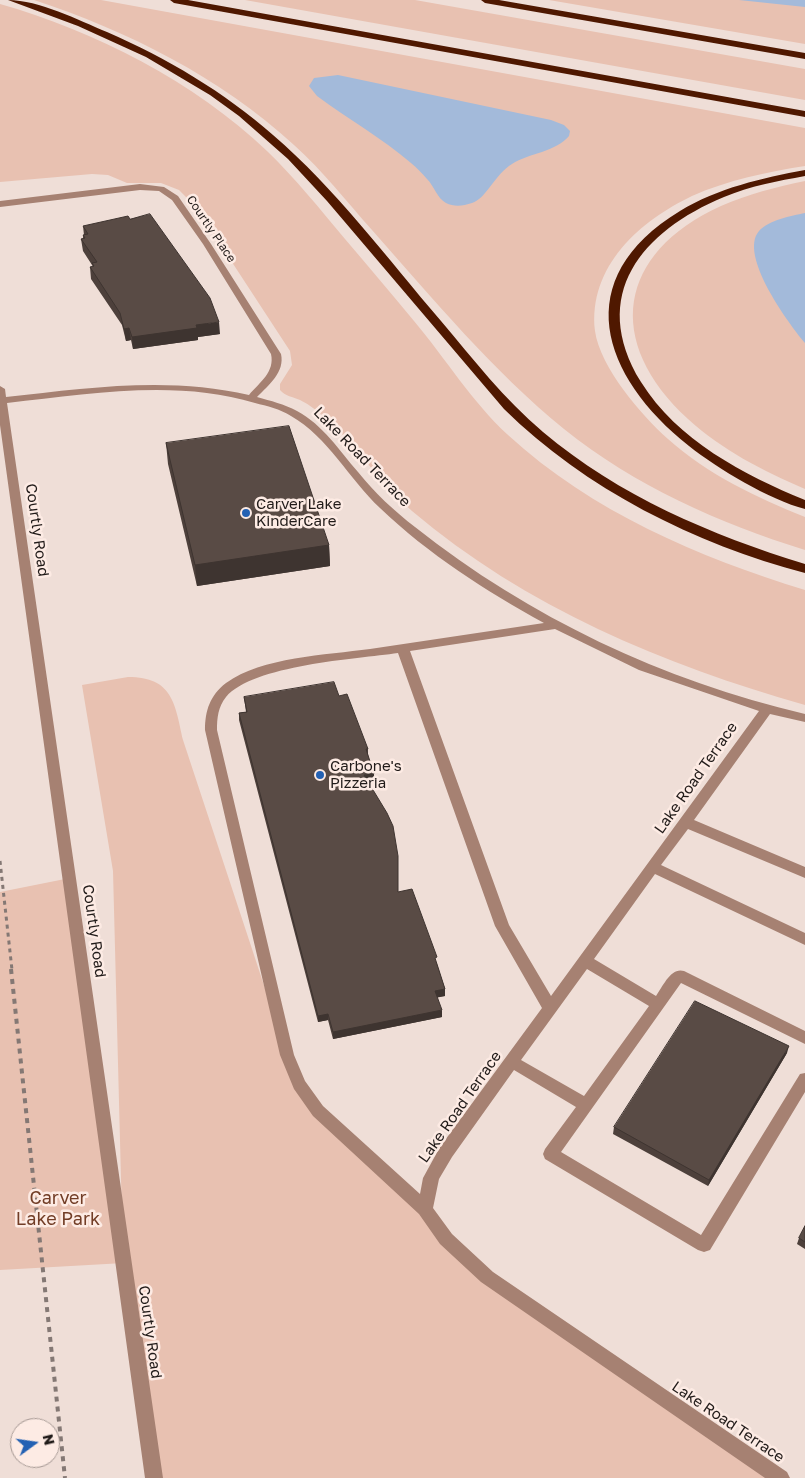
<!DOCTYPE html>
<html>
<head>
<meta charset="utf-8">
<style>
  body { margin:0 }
  #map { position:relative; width:805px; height:1478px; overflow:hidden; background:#efded7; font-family:"Golos Text",sans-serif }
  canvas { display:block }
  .north { position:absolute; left:10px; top:1418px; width:50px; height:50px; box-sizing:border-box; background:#fdebe4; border:1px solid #a59893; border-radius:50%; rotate:76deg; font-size:14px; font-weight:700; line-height:20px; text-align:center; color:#211b19 }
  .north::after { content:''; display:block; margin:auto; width:18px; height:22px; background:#2361b3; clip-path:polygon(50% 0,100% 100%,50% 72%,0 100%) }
</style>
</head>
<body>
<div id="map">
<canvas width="805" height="1478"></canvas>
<div class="north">N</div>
</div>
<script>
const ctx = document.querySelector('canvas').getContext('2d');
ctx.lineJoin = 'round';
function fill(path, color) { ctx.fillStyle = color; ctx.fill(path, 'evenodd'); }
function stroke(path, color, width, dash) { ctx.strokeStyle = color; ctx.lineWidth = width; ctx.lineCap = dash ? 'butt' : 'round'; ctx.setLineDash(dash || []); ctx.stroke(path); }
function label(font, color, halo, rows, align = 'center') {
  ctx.font = font + ' "Golos Text",sans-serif'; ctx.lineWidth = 5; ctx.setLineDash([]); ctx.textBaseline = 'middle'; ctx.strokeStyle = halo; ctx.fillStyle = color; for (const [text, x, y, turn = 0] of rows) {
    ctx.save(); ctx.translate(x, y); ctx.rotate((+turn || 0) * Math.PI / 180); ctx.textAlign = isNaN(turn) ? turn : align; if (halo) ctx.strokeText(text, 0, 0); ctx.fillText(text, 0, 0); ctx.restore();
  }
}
fill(new Path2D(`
  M 34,0 L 101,0 L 805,128 L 805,166 C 767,172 728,180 692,196 C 640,221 588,266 595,331 C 600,367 641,415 668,439 C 708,475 756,497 805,517 L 805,550 C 719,523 635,486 564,429 C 493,371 433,299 372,230 C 347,202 323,171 294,145 C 220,77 128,31 34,0 Z
  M 245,0 L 415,0 L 805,69 L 805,100 Z
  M 549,0 L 805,0 L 805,44 Z
  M 0,4 C 95,31 195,82 267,151 C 295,178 320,209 345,239 C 368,266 391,293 414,321 C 446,359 472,402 508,435 C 592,512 698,557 805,590 L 805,705 C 664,665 525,607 412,511 C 380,483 358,448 328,420 C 319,412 310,405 300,400 C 293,397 285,396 280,390 L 280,384 L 292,365 L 290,351 L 209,227 L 188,199 L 179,190 L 161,183 L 127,183 L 108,175 L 92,174 L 0,182 Z
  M 805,181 L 805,489 C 763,471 722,450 688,419 C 604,342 617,253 721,206 C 748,194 776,187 805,181 Z
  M 128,677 C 173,677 175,704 183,740 L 287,1055 L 299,1084 L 446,1239 L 781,1478 L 154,1478 L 124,1263 L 0,1270 L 0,892 L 70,878 L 123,1256 L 113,871 L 82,685 Z`), '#e8c1b1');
fill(new Path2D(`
  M 736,0 L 805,0 L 805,7 L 739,0 Z
  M 338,75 L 551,120 L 564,125 L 570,131 L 569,136 C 556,152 529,153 512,164 C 495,174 486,199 472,203 C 463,206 454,207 446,203 C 437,198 434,186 427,179 C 422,173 417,168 411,163 C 382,138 348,119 317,96 L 309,86 L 314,78 Z
  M 805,213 L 805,343 C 789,324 738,255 759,231 C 769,220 791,216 805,213 Z`), '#a3bada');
stroke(new Path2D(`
  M 0,861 L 12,970`), '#847874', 3, [4, 4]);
stroke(new Path2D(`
  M 11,969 L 65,1478`), '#847874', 4, [5, 5]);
fill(new Path2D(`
  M 140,184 L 164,187 L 178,196 L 211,244 L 281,354 C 285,372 269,385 257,397 C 271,401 284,404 297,411 C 323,425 339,450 358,472 C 375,493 394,511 415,527 C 530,618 662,680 805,714 L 805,722 L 770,714 L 694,820 L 805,867 L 805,878 L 688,829 L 661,865 L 805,933 L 805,945 L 655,874 L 594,959 L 656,996 C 663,986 671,967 684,971 L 805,1031 L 805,1044 L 681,983 L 561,1152 L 701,1235 L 800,1074 L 805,1073 L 805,1092 L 710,1250 L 704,1252 L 698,1250 L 545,1159 L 543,1154 L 545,1149 L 576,1107 L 514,1070 L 452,1157 L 439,1179 L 433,1208 L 452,1234 L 493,1272 L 787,1472 L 790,1478 L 765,1478 L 481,1282 L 440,1244 L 419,1214 L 313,1116 L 294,1089 L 280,1055 L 205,730 C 205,711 210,695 226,683 C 262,657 326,655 370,649 C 428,640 486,632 544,623 C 486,591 428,554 380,508 C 349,479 328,437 291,416 C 280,409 267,406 255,403 C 176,379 88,394 7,403 L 163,1478 L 145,1478 L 0,425 L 0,386 L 5,389 L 6,397 C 86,388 169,376 249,395 C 260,382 275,372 271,354 L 203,244 L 172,200 L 159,191 L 140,190 L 0,207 L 0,201 ZM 555,629 L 639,670 L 759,711 L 551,996 L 509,925 L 410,651 ZM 398,653 L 495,926 L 542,1008 L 440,1147 L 423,1178 L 420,1194 L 323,1106 L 305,1081 L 294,1055 L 217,730 C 217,718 218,707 226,697 C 253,665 356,659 398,653 ZM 587,969 L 649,1006 L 584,1096 L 521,1060 Z`), '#a68172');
fill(new Path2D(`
  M 8,0 C 39,0 78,20 107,32 C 167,58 224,92 273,135 C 336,189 387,258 441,321 C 473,359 504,399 543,432 C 619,496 711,535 805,564 L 805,573 C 695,544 585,489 504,409 L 327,201 L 288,159 L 239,116 L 210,95 L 146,57 L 78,26 Z
  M 170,0 L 188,0 L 805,111 L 805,117 L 174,3 Z
  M 481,0 L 499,0 L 805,53 L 805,59 L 485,3 Z
  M 805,170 L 805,176 C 778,181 750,186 724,197 C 642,231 588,295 641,382 C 677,440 744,475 805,500 L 805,509 C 770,500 718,469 689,446 C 601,376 568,279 680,211 C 718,188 762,178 805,170 Z`), '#4f1800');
fill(new Path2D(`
  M 83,226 L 220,334 L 198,337 L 198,340 L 133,349 L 131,340 L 126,341 L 122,325 L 91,279 L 90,267 L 93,267 L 92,265 L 83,251 L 81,239 L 83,239 L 83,235 L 84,235 Z
  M 166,443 L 329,545 L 330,566 L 197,586 L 168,464 Z
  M 339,696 L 368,749 L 368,755 L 374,774 L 374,780 L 368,781 L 398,892 L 437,964 L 445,989 L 445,996 L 437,997 L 442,1017 L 333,1039 L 328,1020 L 318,1022 L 239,720 L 239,713 L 246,712 L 244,697 Z
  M 787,1053 L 708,1186 L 613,1134 L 614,1127 Z
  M 805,1226 L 805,1249 L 797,1244 L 799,1238 Z`), '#4d403b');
fill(new Path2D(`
  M 219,322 L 220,334 L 198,337 L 198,340 L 133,349 L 132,337 L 196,325 Z
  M 129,328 L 131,340 L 126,341 L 124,329 Z
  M 329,545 L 330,566 L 197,586 L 195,565 Z
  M 374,774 L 374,780 L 364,782 L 364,775 Z
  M 445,989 L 445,996 L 435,998 L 435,991 Z
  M 442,1010 L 442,1017 L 333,1039 L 333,1032 Z
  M 328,1014 L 328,1020 L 318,1022 L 318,1016 Z
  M 789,1046 L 787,1053 L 708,1186 L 709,1180 Z`), '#3e3430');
const building = new Path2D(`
  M 150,214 L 210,298 L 219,322 L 196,325 L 197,328 L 132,337 L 129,328 L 124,329 L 120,313 L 90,267 L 94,266 L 92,263 L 97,262 L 81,239 L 85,238 L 83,235 L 88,234 L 83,226 L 128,216 L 130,219 Z
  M 289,426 L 329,545 L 195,565 L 166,443 Z
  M 334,682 L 339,696 L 347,694 L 368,749 L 366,749 L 374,774 L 364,775 L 387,813 L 393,826 L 398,856 L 398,892 L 412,889 L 437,957 L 435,958 L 445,989 L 435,991 L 442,1010 L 333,1032 L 328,1014 L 318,1016 L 239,713 L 247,712 L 244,697 Z
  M 695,1001 L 789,1046 L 709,1180 L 614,1127 Z
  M 805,1226 L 805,1242 L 799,1238 Z`);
fill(building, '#594b45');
stroke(building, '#3e3430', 1);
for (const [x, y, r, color] of [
  [246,513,5,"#2361b3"],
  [320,775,5,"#2361b3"]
]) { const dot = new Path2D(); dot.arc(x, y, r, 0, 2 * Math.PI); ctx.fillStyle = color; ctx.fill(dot); stroke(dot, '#fdebe4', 2); }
label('12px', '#211b19', '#fdebe4', [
  ["Courtly Place",211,229,56]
]);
label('15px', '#211b19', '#fdebe4', [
  ["Lake Road Terrace",362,457,46],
  ["Courtly Road",37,530,82],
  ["Lake Road Terrace",696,778,-55],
  ["Courtly Road",94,931,82],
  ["Lake Road Terrace",460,1107,-55],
  ["Courtly Road",150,1332,82],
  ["Lake Road Terrace",728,1422,34]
]);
label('15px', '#211b19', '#fdebe4', [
  ["Carver Lake",256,504],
  ["KinderCare",256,521],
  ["Carbone's",330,766],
  ["Pizzeria",330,783]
], 'left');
label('18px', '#723d26', '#fdebe4', [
  ["Carver",58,1198],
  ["Lake Park",58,1219]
]);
</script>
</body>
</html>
